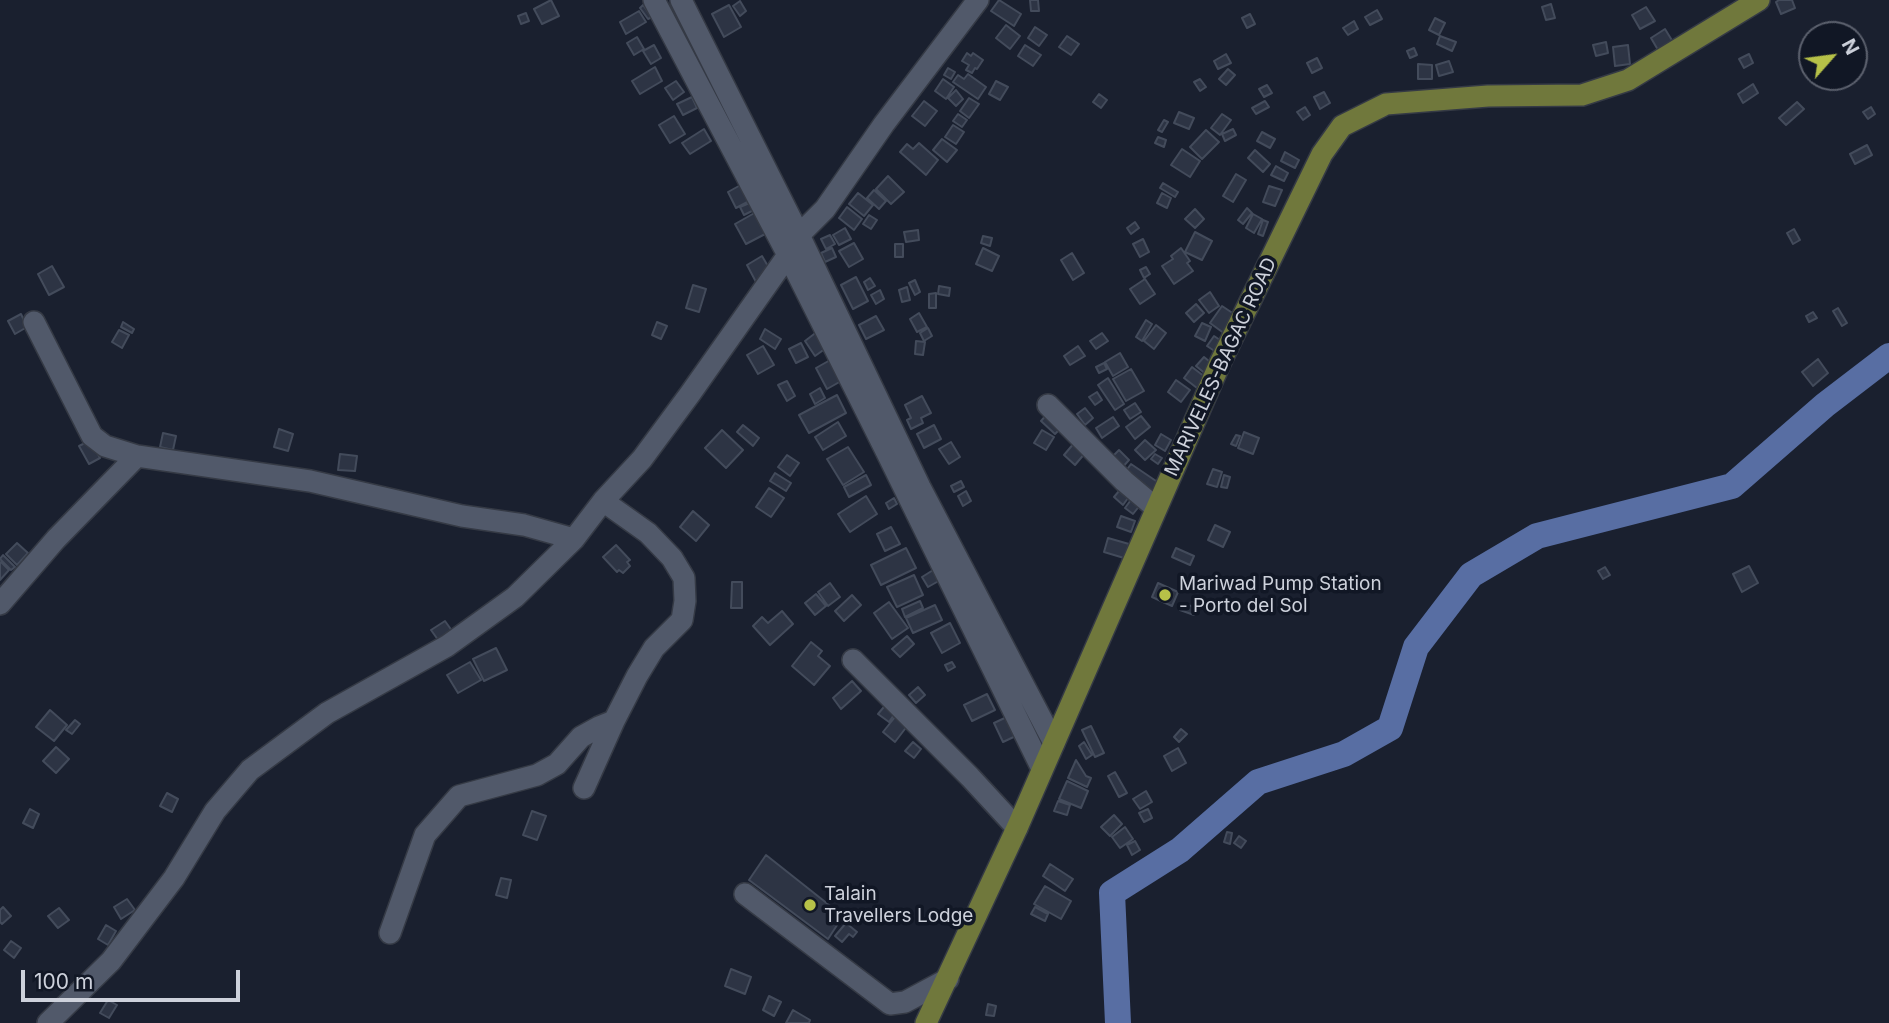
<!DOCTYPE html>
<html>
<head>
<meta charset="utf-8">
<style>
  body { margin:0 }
  #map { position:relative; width:1889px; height:1023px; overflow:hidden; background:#1a202f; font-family:Inter,sans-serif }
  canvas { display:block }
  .north { position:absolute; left:1798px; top:21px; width:70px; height:70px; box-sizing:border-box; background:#111725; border:2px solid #5c616e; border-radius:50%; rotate:62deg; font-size:19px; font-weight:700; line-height:28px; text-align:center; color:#cdd1db }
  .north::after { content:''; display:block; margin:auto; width:24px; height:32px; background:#b6c148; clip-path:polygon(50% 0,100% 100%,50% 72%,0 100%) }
  .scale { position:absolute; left:21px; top:970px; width:219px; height:32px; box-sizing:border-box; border:4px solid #cdd1db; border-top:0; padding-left:9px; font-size:21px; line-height:24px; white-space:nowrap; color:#cdd1db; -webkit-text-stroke:5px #111725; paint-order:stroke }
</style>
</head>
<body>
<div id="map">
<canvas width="1889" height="1023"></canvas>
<div class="north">N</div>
<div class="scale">100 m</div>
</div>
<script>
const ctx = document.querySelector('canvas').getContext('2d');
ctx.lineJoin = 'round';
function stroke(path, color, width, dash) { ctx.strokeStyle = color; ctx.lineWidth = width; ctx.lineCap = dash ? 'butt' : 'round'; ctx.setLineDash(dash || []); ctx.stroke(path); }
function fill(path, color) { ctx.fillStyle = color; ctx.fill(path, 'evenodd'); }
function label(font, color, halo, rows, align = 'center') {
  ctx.font = font + ' Inter,sans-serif'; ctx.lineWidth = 7; ctx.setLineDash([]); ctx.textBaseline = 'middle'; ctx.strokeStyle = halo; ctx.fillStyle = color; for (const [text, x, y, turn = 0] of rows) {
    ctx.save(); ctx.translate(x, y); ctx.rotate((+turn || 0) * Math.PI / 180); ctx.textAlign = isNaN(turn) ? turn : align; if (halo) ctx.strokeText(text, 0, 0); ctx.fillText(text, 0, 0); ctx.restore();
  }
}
stroke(new Path2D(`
  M 1118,1023 L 1112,893 L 1180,850 L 1258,782 L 1344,754 L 1390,728 L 1416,647 L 1471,575 L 1537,536 L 1732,486 L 1825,405 L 1889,356`), '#586ea3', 26);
const building = new Path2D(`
  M 551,0 L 559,16 L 542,24 L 534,9 Z
  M 999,0 L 1021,14 L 1014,26 L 991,11 Z
  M 1030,0 L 1038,0 L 1039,11 L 1031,11 Z
  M 1779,0 L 1792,0 L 1795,8 L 1781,14 L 1776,2 Z
  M 740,1 L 746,11 L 740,16 L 733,6 Z
  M 1551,4 L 1555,18 L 1546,20 L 1542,7 Z
  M 643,5 L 652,17 L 648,19 L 640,8 Z
  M 729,5 L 741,27 L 724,37 L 712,14 Z
  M 1646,7 L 1655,21 L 1640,29 L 1632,15 Z
  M 1377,10 L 1382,19 L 1370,25 L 1365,17 Z
  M 639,11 L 646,22 L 626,34 L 620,22 Z
  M 526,13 L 529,21 L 521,24 L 518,16 Z
  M 1250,14 L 1255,24 L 1247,28 L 1242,18 Z
  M 1435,18 L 1445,23 L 1439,35 L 1429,30 Z
  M 1354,21 L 1358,29 L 1348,35 L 1343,28 Z
  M 1006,25 L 1020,36 L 1010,49 L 996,38 Z
  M 1035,27 L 1047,35 L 1039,46 L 1028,38 Z
  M 1665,29 L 1673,42 L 1658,50 L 1651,38 Z
  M 1067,36 L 1079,44 L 1071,55 L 1059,47 Z
  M 1440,36 L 1456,42 L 1452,51 L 1437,44 Z
  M 637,37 L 644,49 L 634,55 L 627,43 Z
  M 1606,42 L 1608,53 L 1596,56 L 1593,45 Z
  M 654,45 L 661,58 L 651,64 L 643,51 Z
  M 1025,45 L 1041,55 L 1033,66 L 1018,56 Z
  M 1628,45 L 1630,64 L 1615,66 L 1613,47 Z
  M 1414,48 L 1417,55 L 1410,58 L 1407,51 Z
  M 967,53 L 971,56 L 973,53 L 983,60 L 977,69 L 975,68 L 972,73 L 966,70 L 969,65 L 962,61 Z
  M 1226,54 L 1231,63 L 1218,69 L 1214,61 Z
  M 1749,54 L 1753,63 L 1744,68 L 1739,59 Z
  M 1317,58 L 1322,68 L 1312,73 L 1307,63 Z
  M 1449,61 L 1453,72 L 1439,76 L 1436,65 Z
  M 1418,64 L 1432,65 L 1432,79 L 1418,79 Z
  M 655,67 L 662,81 L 640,94 L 632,81 Z
  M 948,68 L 955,72 L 951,79 L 944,75 Z
  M 1228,69 L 1235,75 L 1226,85 L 1219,79 Z
  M 968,74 L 986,87 L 978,99 L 953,82 L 958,75 L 964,79 Z
  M 943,79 L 954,87 L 946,99 L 935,91 Z
  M 1200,79 L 1206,87 L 1200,91 L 1194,82 Z
  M 676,81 L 684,92 L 673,100 L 665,88 Z
  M 996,81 L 1008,87 L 1000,100 L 989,94 Z
  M 1753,84 L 1758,93 L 1743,103 L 1738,94 Z
  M 1267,85 L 1272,93 L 1264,97 L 1259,89 Z
  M 956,90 L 963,99 L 956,106 L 948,98 Z
  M 1324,92 L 1330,103 L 1320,109 L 1314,97 Z
  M 1099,94 L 1107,100 L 1101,108 L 1093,102 Z
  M 692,97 L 697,108 L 683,115 L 677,104 Z
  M 969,98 L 979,104 L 969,118 L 960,111 Z
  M 924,101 L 937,111 L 925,126 L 912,116 Z
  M 1265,101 L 1269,107 L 1256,114 L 1252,108 Z
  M 1797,102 L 1804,109 L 1786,125 L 1779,118 Z
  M 1305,107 L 1310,115 L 1303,120 L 1297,112 Z
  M 1871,107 L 1875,114 L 1868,119 L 1863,112 Z
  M 1179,112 L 1194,118 L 1189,129 L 1174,123 Z
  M 958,114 L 967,120 L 962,127 L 953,121 Z
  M 1222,114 L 1231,120 L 1220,135 L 1211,128 Z
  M 674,116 L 685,134 L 670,143 L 659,125 Z
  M 1164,120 L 1168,122 L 1162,132 L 1158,130 Z
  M 953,125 L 964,132 L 956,144 L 945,137 Z
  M 704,129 L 711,141 L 690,154 L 682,143 Z
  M 1233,129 L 1236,135 L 1225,141 L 1222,134 Z
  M 1206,130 L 1219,142 L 1202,159 L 1190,147 Z
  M 1262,132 L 1275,139 L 1270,148 L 1257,141 Z
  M 1158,137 L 1166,140 L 1164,147 L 1155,143 Z
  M 942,139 L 957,150 L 947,162 L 933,150 Z
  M 919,143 L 938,160 L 926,175 L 900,152 L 907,144 L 913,149 Z
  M 1867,145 L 1872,155 L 1855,164 L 1850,154 Z
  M 1182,149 L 1200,161 L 1190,177 L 1171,165 Z
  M 1255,150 L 1270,164 L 1263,172 L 1248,158 Z
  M 1285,152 L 1299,160 L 1295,168 L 1281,161 Z
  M 1276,166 L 1288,173 L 1284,181 L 1271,175 Z
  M 1236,174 L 1246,180 L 1233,202 L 1223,196 Z
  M 888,176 L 904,192 L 891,204 L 876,189 Z
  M 746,182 L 755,198 L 736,208 L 728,192 Z
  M 1163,183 L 1178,192 L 1175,197 L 1160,188 Z
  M 1269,186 L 1282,190 L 1275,206 L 1263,202 Z
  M 874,190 L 886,201 L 879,209 L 867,198 Z
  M 858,193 L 873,205 L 864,216 L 849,204 Z
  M 1162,193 L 1171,198 L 1167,208 L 1157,203 Z
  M 752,202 L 756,209 L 744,215 L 740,207 Z
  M 847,207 L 862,219 L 854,230 L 839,218 Z
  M 1247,208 L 1252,213 L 1243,224 L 1238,220 Z
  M 1195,209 L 1204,219 L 1195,228 L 1185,219 Z
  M 758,211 L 769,232 L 746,244 L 735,224 Z
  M 1253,214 L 1262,219 L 1254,233 L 1246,228 Z
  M 869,215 L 877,220 L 871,229 L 863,224 Z
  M 1263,220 L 1268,222 L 1263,236 L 1258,234 Z
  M 1135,222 L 1139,228 L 1131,234 L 1127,228 Z
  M 845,228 L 851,239 L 839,245 L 833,235 Z
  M 1794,229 L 1800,240 L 1793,244 L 1787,233 Z
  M 918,230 L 919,240 L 906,242 L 904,232 Z
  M 1195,232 L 1212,241 L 1202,260 L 1185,252 Z
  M 830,235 L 835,244 L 826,249 L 821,239 Z
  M 983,236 L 992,238 L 990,246 L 981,243 Z
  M 1143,239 L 1149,252 L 1140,257 L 1133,244 Z
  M 854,243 L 863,259 L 849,267 L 839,251 Z
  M 895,244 L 903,244 L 903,257 L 895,257 Z
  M 832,248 L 836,257 L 825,262 L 821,253 Z
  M 983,248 L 999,256 L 992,271 L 976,264 Z
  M 1181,248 L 1190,261 L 1187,263 L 1193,271 L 1174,284 L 1162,266 L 1173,259 L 1171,256 Z
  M 1072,253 L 1084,273 L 1073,280 L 1061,260 Z
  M 762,256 L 772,273 L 756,282 L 747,265 Z
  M 52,266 L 64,287 L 49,295 L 38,274 Z
  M 1146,267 L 1150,274 L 1144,278 L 1140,270 Z
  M 856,277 L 868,301 L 853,309 L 841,285 Z
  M 870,278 L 875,286 L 868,290 L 864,282 Z
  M 1145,279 L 1155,294 L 1140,304 L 1130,289 Z
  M 915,280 L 920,292 L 915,295 L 909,283 Z
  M 693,285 L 706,289 L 699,312 L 686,308 Z
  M 939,286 L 950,288 L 949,296 L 938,294 Z
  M 907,287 L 910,300 L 902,302 L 899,290 Z
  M 880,290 L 884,299 L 876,304 L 871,295 Z
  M 1210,292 L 1219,306 L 1209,313 L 1199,300 Z
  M 936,293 L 936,308 L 929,308 L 929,294 Z
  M 1196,304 L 1204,313 L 1194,322 L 1186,313 Z
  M 1222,306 L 1237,316 L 1225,334 L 1210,323 Z
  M 1838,308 L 1847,323 L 1842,326 L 1833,311 Z
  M 1813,312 L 1817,318 L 1809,322 L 1806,316 Z
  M 919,313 L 927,327 L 917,332 L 910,319 Z
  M 21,314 L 27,327 L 15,334 L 8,321 Z
  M 876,316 L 884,330 L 866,339 L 859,325 Z
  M 1146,320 L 1152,324 L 1142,341 L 1136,337 Z
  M 123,322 L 134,329 L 132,333 L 121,327 Z
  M 657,322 L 667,326 L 661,339 L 652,335 Z
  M 1202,323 L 1211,327 L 1205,341 L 1195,336 Z
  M 1156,325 L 1166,333 L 1154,349 L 1144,341 Z
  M 928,328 L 932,336 L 924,341 L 920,333 Z
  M 765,329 L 781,339 L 775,349 L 760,339 Z
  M 119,330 L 129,335 L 122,348 L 112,342 Z
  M 818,331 L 829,346 L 815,356 L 805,341 Z
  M 1102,333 L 1108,341 L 1096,349 L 1090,341 Z
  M 1214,336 L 1223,342 L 1216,352 L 1207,346 Z
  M 916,341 L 925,342 L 923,355 L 915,354 Z
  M 801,343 L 808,357 L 796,363 L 789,349 Z
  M 763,346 L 774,365 L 758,374 L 747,355 Z
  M 1078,346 L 1085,356 L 1070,365 L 1064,356 Z
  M 1120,353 L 1128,367 L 1113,376 L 1105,362 Z
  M 1204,357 L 1215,366 L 1207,375 L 1196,366 Z
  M 832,359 L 843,380 L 827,389 L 816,368 Z
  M 1818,359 L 1828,373 L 1813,386 L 1802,372 Z
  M 1104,363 L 1107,369 L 1099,373 L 1096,367 Z
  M 1192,367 L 1205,377 L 1197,388 L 1184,378 Z
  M 1131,369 L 1144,391 L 1126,401 L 1113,379 Z
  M 1108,378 L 1124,404 L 1115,410 L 1098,385 Z
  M 1176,380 L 1190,390 L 1181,402 L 1168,392 Z
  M 787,381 L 795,396 L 787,401 L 778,385 Z
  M 820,388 L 825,398 L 815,404 L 810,394 Z
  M 1097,392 L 1102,400 L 1095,405 L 1089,397 Z
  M 837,395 L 846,413 L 809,433 L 799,415 Z
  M 922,396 L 931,413 L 921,418 L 923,423 L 911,429 L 907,420 L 911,418 L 905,405 Z
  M 1135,403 L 1141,412 L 1130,419 L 1124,410 Z
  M 1085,408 L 1093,418 L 1085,425 L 1077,414 Z
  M 1048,413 L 1062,427 L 1055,434 L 1041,421 Z
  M 1141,416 L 1150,427 L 1135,439 L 1126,427 Z
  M 1113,417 L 1119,426 L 1102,438 L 1096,428 Z
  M 838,422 L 846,436 L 823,450 L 815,437 Z
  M 743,425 L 759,438 L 753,446 L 737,432 Z
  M 934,425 L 941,439 L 924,448 L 917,434 Z
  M 279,429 L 293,434 L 288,451 L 274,447 Z
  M 722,430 L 743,450 L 726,468 L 705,448 Z
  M 1042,430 L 1054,437 L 1046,450 L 1034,443 Z
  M 1244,432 L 1259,438 L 1253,454 L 1238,448 Z
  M 163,433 L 176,436 L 173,450 L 160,447 Z
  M 1161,434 L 1171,440 L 1165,451 L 1155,445 Z
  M 1236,435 L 1240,436 L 1236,446 L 1231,444 Z
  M 91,440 L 100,458 L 89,464 L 79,446 Z
  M 1145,440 L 1156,450 L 1145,460 L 1135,450 Z
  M 951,442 L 960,457 L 949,464 L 939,449 Z
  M 1075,442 L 1086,452 L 1075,465 L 1064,455 Z
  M 848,447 L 864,472 L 843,485 L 827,459 Z
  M 1119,450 L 1129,460 L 1120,470 L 1110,459 Z
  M 340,454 L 357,456 L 355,471 L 338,470 Z
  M 1155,454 L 1162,458 L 1158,464 L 1151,459 Z
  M 787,455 L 799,463 L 790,476 L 778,467 Z
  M 1131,464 L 1159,483 L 1152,494 L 1123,475 Z
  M 1213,469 L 1222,472 L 1217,487 L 1207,484 Z
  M 775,473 L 791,483 L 786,491 L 770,481 Z
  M 866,475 L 871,485 L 849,497 L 844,487 Z
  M 1224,475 L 1230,477 L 1227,488 L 1221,487 Z
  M 961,481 L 964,487 L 954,492 L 951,486 Z
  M 769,488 L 784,498 L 771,517 L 756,507 Z
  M 966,491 L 971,501 L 963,506 L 958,496 Z
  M 1119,491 L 1128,498 L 1123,505 L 1114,497 Z
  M 866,496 L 877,514 L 850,532 L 838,514 Z
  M 1133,497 L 1141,504 L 1133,514 L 1125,508 Z
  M 894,498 L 897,504 L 889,509 L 886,503 Z
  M 693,511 L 709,525 L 696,541 L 680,527 Z
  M 1121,516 L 1135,521 L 1131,532 L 1117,527 Z
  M 1215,525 L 1230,532 L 1223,547 L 1208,540 Z
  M 891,527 L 900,544 L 885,551 L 877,534 Z
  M 1108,538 L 1129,544 L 1124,558 L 1104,552 Z
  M 17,543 L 28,553 L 17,565 L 6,554 Z
  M 616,545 L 630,560 L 627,562 L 630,566 L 623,573 L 619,570 L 617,572 L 603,557 Z
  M 906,548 L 916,568 L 881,585 L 871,565 Z
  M 1176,548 L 1194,556 L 1190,565 L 1172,557 Z
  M 3,555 L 15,567 L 11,570 L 0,559 Z
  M 1,562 L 9,570 L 0,580 L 0,563 Z
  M 1749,566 L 1758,583 L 1742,592 L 1733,574 Z
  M 938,567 L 944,578 L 928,587 L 922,577 Z
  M 1605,567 L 1610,575 L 1603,579 L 1598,571 Z
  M 914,575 L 923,595 L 897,607 L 887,587 Z
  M 732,582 L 742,582 L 742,608 L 731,608 Z
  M 830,583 L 840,597 L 828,606 L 818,592 Z
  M 1158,583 L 1178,592 L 1172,606 L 1152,597 Z
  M 816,594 L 826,606 L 815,615 L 805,603 Z
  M 852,595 L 861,605 L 844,621 L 835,611 Z
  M 920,601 L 923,608 L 905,617 L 902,609 Z
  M 889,602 L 908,628 L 892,639 L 874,613 Z
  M 1183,603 L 1196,608 L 1194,615 L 1180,610 Z
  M 935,605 L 942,620 L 913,633 L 906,618 Z
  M 782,611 L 793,624 L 770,645 L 753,626 L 762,617 L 768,623 Z
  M 445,621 L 455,635 L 441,644 L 431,630 Z
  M 950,623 L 960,643 L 942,653 L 931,633 Z
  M 907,636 L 914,644 L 900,657 L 892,649 Z
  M 811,642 L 822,651 L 818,656 L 830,666 L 814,685 L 792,666 Z
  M 496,648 L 507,670 L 484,681 L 473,659 Z
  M 470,662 L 481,680 L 458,693 L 447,675 Z
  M 952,662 L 955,667 L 948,671 L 945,665 Z
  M 852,681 L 861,691 L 841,709 L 833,698 Z
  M 918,687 L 925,695 L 916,703 L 909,695 Z
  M 987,694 L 995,710 L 972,721 L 964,705 Z
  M 888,702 L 898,709 L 889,722 L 878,714 Z
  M 50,710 L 67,725 L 54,741 L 36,727 Z
  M 899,712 L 911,721 L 895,742 L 883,732 Z
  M 1011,715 L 1020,734 L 1003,742 L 994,723 Z
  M 75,720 L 80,724 L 72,734 L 66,730 Z
  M 1091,726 L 1104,753 L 1095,757 L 1082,730 Z
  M 1181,729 L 1187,734 L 1179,742 L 1174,737 Z
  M 913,742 L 921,749 L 914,758 L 905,751 Z
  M 1084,742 L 1092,755 L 1086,759 L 1079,746 Z
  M 56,747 L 69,759 L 56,773 L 43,761 Z
  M 1178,748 L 1186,763 L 1172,771 L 1164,756 Z
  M 1076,760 L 1086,776 L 1091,778 L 1087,787 L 1068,778 Z
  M 1115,772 L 1127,793 L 1119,797 L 1108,776 Z
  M 1067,781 L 1088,791 L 1081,808 L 1059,799 Z
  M 1146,791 L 1152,802 L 1140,809 L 1133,799 Z
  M 167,793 L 178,799 L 172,812 L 160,806 Z
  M 1058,801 L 1070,805 L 1067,815 L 1054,811 Z
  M 30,809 L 39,814 L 33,828 L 23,823 Z
  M 1148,809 L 1152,818 L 1144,822 L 1139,813 Z
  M 532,811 L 546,816 L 537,840 L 523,835 Z
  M 1114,815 L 1122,824 L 1110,836 L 1101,827 Z
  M 1125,827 L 1133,839 L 1120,848 L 1112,837 Z
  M 1227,832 L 1232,833 L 1230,844 L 1224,842 Z
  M 1239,836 L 1246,841 L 1241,848 L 1234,843 Z
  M 1135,841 L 1140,850 L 1132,855 L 1127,845 Z
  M 766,855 L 843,916 L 828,939 L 749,880 Z
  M 1050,864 L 1073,879 L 1065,891 L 1043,876 Z
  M 501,878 L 511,880 L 507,898 L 496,895 Z
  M 1045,886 L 1071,901 L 1061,919 L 1034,904 Z
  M 127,899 L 135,910 L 121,919 L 114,907 Z
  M 3,907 L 11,916 L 2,924 L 0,922 L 0,910 Z
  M 1035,907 L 1048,914 L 1045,921 L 1031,914 Z
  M 59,908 L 69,920 L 58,928 L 48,916 Z
  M 846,923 L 857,932 L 853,937 L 849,934 L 842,942 L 835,936 Z
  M 106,925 L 116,931 L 108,945 L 98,939 Z
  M 11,941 L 21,948 L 14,958 L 4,950 Z
  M 731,969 L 751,977 L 745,994 L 725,986 Z
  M 769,996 L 781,1002 L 774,1016 L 763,1010 Z
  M 108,1000 L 117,1005 L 109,1018 L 100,1013 Z
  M 988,1004 L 996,1006 L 994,1016 L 986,1015 Z
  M 793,1010 L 810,1020 L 809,1023 L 786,1023 Z`);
fill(building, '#2d3444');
stroke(building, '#434b5b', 2);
const minor = new Path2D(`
  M 654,0 L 788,255 L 886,451 L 1042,769
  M 681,0 L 799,235 L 920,487 L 1054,743
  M 34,322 L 92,436 L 105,446 L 137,456 L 310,481 L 462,516 L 524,525 L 574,539
  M 1048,405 L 1124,481 L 1156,508
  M 0,604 L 56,539 L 137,456
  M 853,660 L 970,777 L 1017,828
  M 584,788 L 614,721 L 637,676 L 654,648 L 682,620 L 685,601 L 684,578 L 672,558 L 648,533 L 603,501
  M 745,894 L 890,1004 L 905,1002 L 948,979
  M 390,933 L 425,835 L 459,796 L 537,775 L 557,764 L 581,737 L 599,727 L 614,721
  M 48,1023 L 111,961 L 174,878 L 215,811 L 250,770 L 327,713 L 447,646 L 515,597 L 574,539 L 603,501 L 642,459 L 690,394 L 788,255 L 799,235 L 825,209 L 884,124 L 978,0`);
const major = new Path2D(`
  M 926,1023 L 1017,828 L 1221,361 L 1322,154 L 1342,126 L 1386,104 L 1488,96 L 1582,95 L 1628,80 L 1759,0`);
stroke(minor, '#353a45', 24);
stroke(major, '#353a45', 24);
stroke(minor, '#51596a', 21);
stroke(major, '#70783c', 21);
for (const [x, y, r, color] of [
  [1165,595,7,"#b6c148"],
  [810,905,7,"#b6c148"]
]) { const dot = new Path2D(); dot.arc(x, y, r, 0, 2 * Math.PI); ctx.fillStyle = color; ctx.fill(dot); stroke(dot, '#111725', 2.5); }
label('19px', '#cdd1db', '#111725', [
  ["MARIVELES-BAGAC ROAD",1221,367,-65]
]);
label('19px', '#cdd1db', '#111725', [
  ["Mariwad Pump Station",1179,584],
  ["- Porto del Sol",1179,606],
  ["Talain",824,894],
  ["Travellers Lodge",824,916]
], 'left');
</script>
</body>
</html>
